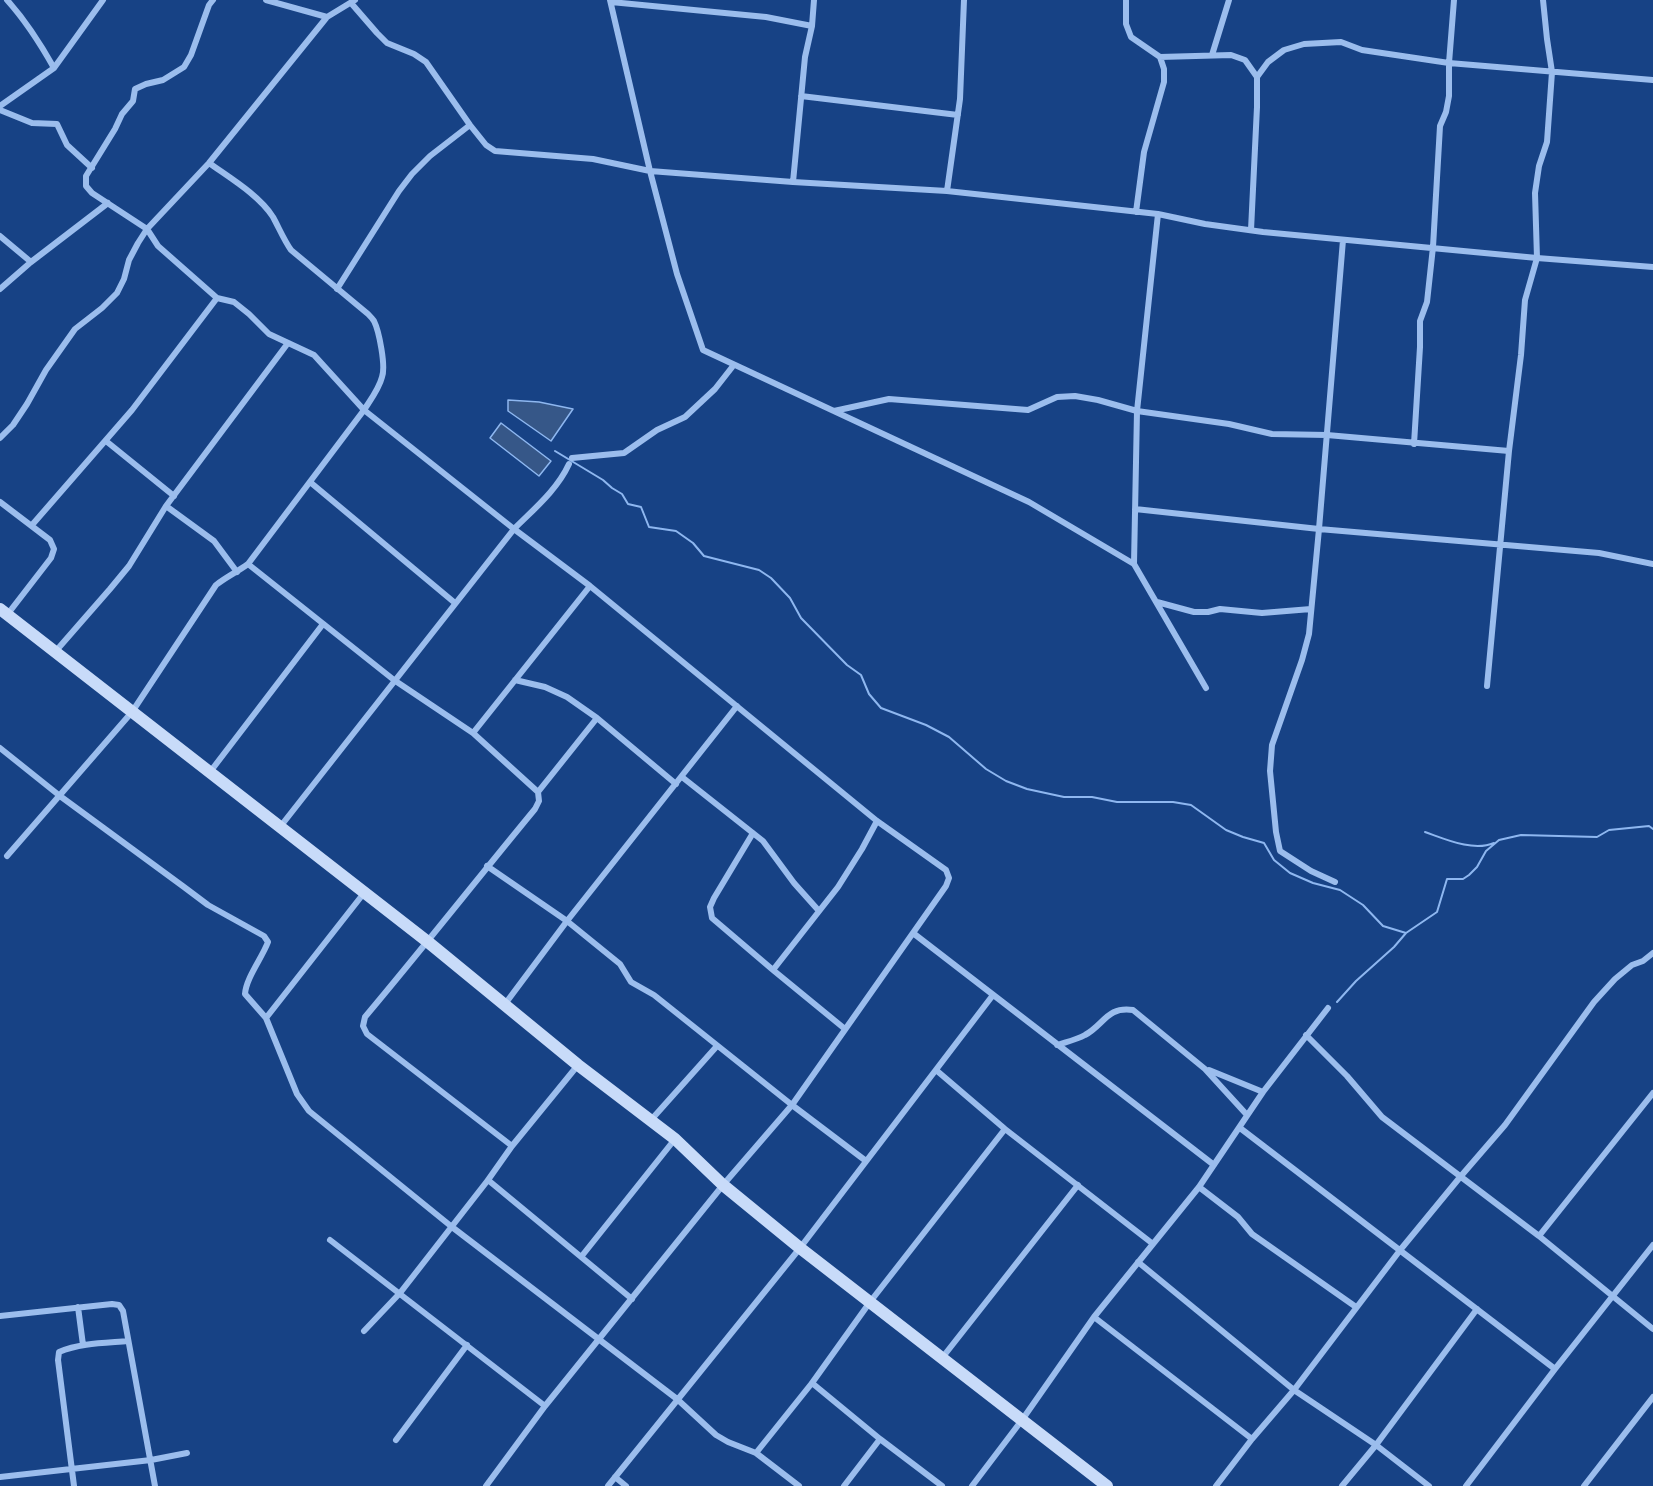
<!DOCTYPE html>
<html>
<head>
<meta charset="utf-8">
<style>
  body { margin:0 }
  canvas { display:block; background:#174285 }
</style>
</head>
<body>
<canvas width="1653" height="1486"></canvas>
<script>
const ctx = document.querySelector('canvas').getContext('2d');
ctx.lineJoin = 'round';
function fill(path, color) { ctx.fillStyle = color; ctx.fill(path, 'evenodd'); }
function stroke(path, color, width, dash) { ctx.strokeStyle = color; ctx.lineWidth = width; ctx.lineCap = dash ? 'butt' : 'round'; ctx.setLineDash(dash || []); ctx.stroke(path); }
const water = new Path2D(`
  M 508,400 L 539,402 L 573,409 L 551,441 L 508,411 Z
  M 501,423 L 551,461 L 539,476 L 490,438 Z`);
fill(water, '#365788');
stroke(water, '#8eb7f0', 1.5);
stroke(new Path2D(`
  M 555,451 L 603,480 L 612,488 L 622,494 L 628,504 L 641,507 L 649,527 L 676,531 L 693,543 L 704,556 L 759,570 L 771,578 L 790,598 L 801,618 L 847,665 L 861,675 L 869,694 L 881,708 L 926,725 L 949,737 L 986,769 L 1006,781 L 1027,789 L 1064,797 L 1092,797 L 1117,802 L 1173,802 L 1191,805 L 1226,830 L 1243,837 L 1264,843 L 1274,860 L 1290,873 L 1313,883 L 1340,890 L 1363,905 L 1383,926 L 1406,933 L 1437,912 L 1447,879 L 1463,879 L 1469,875 L 1477,867 L 1486,851 L 1499,840
  M 1425,832 C 1445,839 1473,852 1494,843
  M 1499,840 L 1521,835 L 1597,837 L 1609,830 L 1649,826 L 1653,829
  M 1337,1002 L 1356,981 L 1394,947 L 1406,933`), '#8eb7f0', 2);
stroke(new Path2D(`
  M 7,0 C 26,21 40,43 54,68
  M 213,0 L 209,5 L 191,55 L 184,67 L 163,80 L 146,84 L 135,89 L 133,101 L 122,114 L 115,129 L 86,176 L 86,186 L 92,193 L 147,229 L 158,246 L 217,298 L 234,302 L 249,314 L 269,334 L 314,355 L 364,410 L 514,529 L 590,586 L 877,821 L 946,870 L 949,878 L 946,886 L 792,1105 L 723,1185 L 545,1406 L 486,1486
  M 266,0 L 327,17
  M 610,0 L 650,171 L 677,274 L 703,350 L 1029,502 L 1134,564 L 1206,688
  M 1126,0 L 1126,24 L 1131,37 L 1160,57 L 1164,69 L 1164,82 L 1144,152 L 1136,212
  M 611,2 L 766,17 L 812,26
  M 351,3 L 377,33 L 387,43 L 414,54 L 426,62 L 470,125 L 486,145 L 495,151 L 593,159 L 650,171 L 793,182 L 947,191 L 1158,214 L 1205,224 L 1263,232 L 1537,258 L 1653,267
  M 1212,55 L 1229,0
  M 1160,57 L 1231,55 L 1245,60 L 1257,77 L 1257,107 L 1251,230
  M 1257,77 L 1268,62 L 1284,50 L 1304,44 L 1341,42 L 1362,50 L 1449,63 L 1653,80
  M 801,96 L 958,115
  M 0,106 L 54,68 L 103,0
  M 0,110 L 32,123 L 57,124 L 67,145 L 92,168
  M 793,182 L 805,57 L 812,26 L 814,0
  M 947,191 L 960,99 L 964,0
  M 0,236 L 31,262
  M 0,289 L 31,262 L 108,203
  M 337,289 L 399,191 L 412,174 L 430,156 L 470,125
  M 834,411 L 889,399 L 1028,410 L 1057,397 L 1075,396 L 1098,400 L 1137,411 L 1229,424 L 1272,434 L 1327,435 L 1509,451
  M 0,438 L 13,425 L 27,404 L 46,370 L 75,329 L 102,308 L 117,293 L 124,279 L 129,260 L 138,243 L 147,229 L 209,163 L 327,17 L 355,0
  M 106,441 L 174,496
  M 1414,444 L 1420,347 L 1420,321 L 1427,302 L 1433,247 L 1440,126 L 1446,112 L 1449,96 L 1449,63 L 1454,0
  M 572,458 L 624,453 L 657,430 L 685,417 L 715,389 L 733,366
  M 310,482 L 455,603
  M 0,502 L 50,540 L 54,549 L 51,558 L 7,615
  M 166,506 L 214,541 L 237,572
  M 1135,509 L 1319,529 L 1599,553 L 1653,564
  M 32,525 L 132,410 L 217,298
  M 248,564 L 394,680 L 473,733 L 538,792 L 539,801 L 535,809 C 478,878 423,948 365,1017 L 363,1026 L 367,1034 L 512,1146
  M 1134,564 L 1137,411 L 1158,214
  M 1157,602 L 1194,612 L 1208,612 L 1220,609 L 1262,613 L 1311,609
  M 55,652 L 110,589 L 129,566 L 166,506 L 288,343
  M 515,680 L 545,687 L 567,697 L 597,718 L 676,784
  M 1487,686 L 1509,451 L 1521,355 L 1525,300 L 1537,258 L 1535,193 L 1539,166 L 1547,142 L 1552,72 L 1547,39 L 1543,0
  M 473,733 L 590,586
  M 0,748 L 60,796 L 184,887 L 208,905 L 264,936 L 268,942 C 262,958 246,978 245,994 L 266,1018 L 297,1094 L 309,1111 L 452,1227 L 677,1399 L 716,1435 L 728,1442 L 756,1453 L 799,1486
  M 210,772 L 323,624
  M 682,777 L 763,841 L 794,883 L 819,911
  M 538,792 L 597,718
  M 280,827 L 514,529 C 534,509 557,490 569,464
  M 753,833 L 714,898 L 710,907 L 712,918 L 773,970 L 845,1029
  M 7,856 L 132,712 L 216,585 C 226,577 237,572 248,564 L 364,410 C 371,399 379,389 382,377 C 386,366 379,331 374,321 C 372,318 370,316 368,314 L 291,250 C 284,240 279,228 273,217 C 259,195 230,178 209,163
  M 487,866 L 567,921 L 620,964 L 631,982 L 654,995 L 792,1105 L 866,1161
  M 1335,882 L 1311,871 L 1280,851 L 1276,832 L 1270,771 L 1272,745 L 1302,660 L 1309,634 L 1319,529 L 1343,240
  M 913,933 L 1214,1165
  M 773,970 L 838,887 L 862,849 L 877,821
  M 505,1004 L 567,921 L 737,706
  M 266,1018 L 364,893
  M 1306,1035 L 1347,1076 L 1382,1117 L 1539,1236 L 1653,1329
  M 1057,1045 C 1066,1042 1076,1040 1085,1035 C 1104,1025 1107,1006 1133,1010 L 1205,1069 L 1247,1115
  M 936,1070 L 1005,1129 L 1153,1244
  M 1209,1070 L 1263,1092
  M 651,1120 L 717,1046
  M 1240,1128 L 1555,1369
  M 488,1180 L 632,1299
  M 1199,1187 L 1238,1217 L 1252,1234 L 1356,1307
  M 1539,1236 L 1653,1093
  M 330,1240 L 545,1406
  M 581,1257 L 675,1139
  M 1138,1262 L 1294,1390 L 1376,1445 L 1429,1486
  M 78,1307 L 83,1345
  M 0,1316 L 112,1304 L 119,1305 L 123,1311 L 155,1486
  M 1094,1317 L 1252,1439
  M 364,1331 L 400,1293 L 488,1180 L 512,1146 L 578,1065
  M 942,1358 L 1078,1185
  M 812,1383 L 880,1439 L 942,1486
  M 396,1440 L 467,1345
  M 756,1453 L 812,1383 L 870,1302 L 1005,1129
  M 0,1477 L 151,1460 L 187,1453
  M 615,1477 L 626,1486
  M 74,1486 L 58,1360 L 59,1352 C 80,1343 105,1343 128,1341
  M 608,1486 L 800,1248 L 993,995
  M 844,1486 L 880,1439
  M 972,1486 L 1022,1420 L 1094,1317 L 1199,1187 L 1263,1092 L 1328,1008
  M 1216,1486 L 1252,1439 L 1294,1390 L 1401,1249 L 1461,1176 L 1505,1125 L 1594,1002 L 1615,979 L 1632,965 L 1643,961 L 1653,953
  M 1342,1486 L 1376,1445 L 1477,1309
  M 1466,1486 L 1555,1369 L 1653,1245
  M 1584,1486 L 1653,1397`), '#9bbded', 6);
stroke(new Path2D(`
  M 0,609 L 428,942 L 578,1065 L 675,1139 L 723,1185 L 800,1248 L 1107,1486`), '#c8dbf9', 12);
</script>
</body>
</html>
